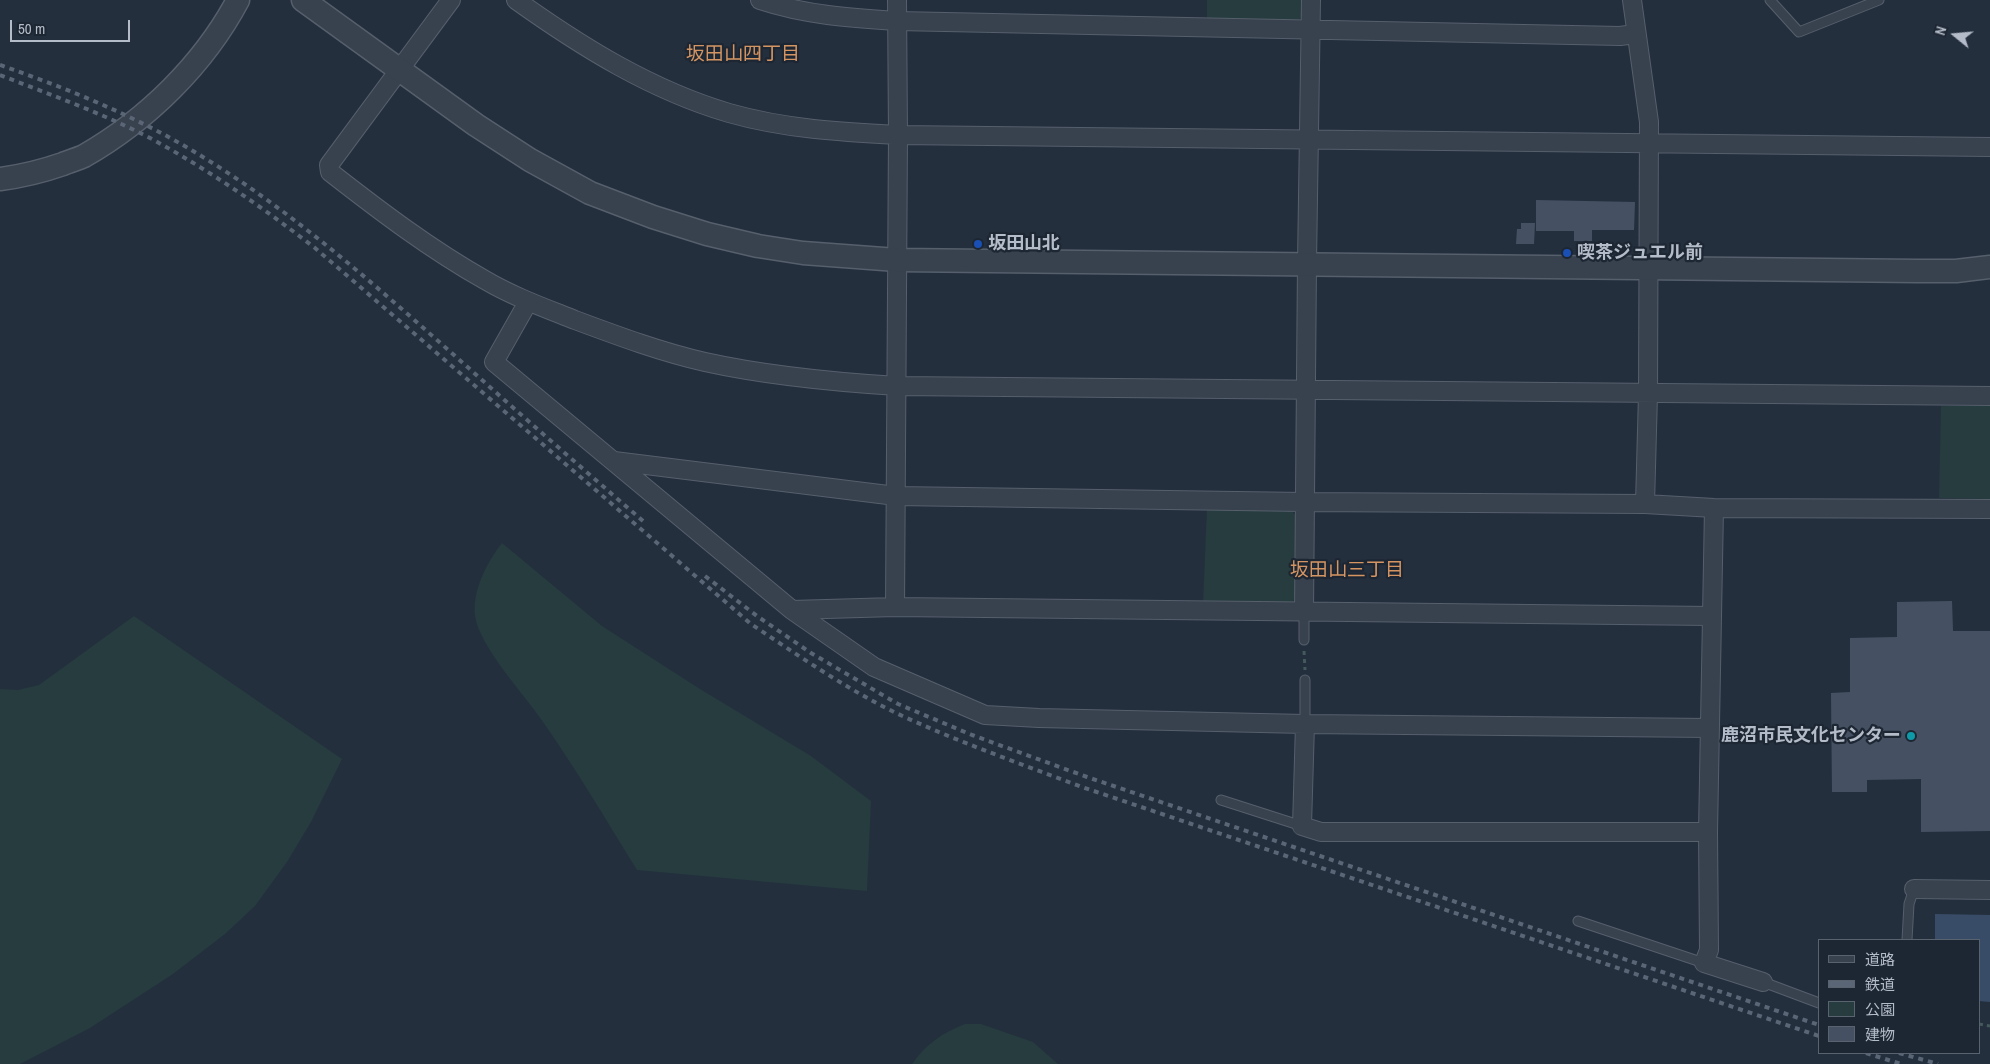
<!DOCTYPE html>
<html>
<head>
<meta charset="utf-8">
<style>
  body { margin:0 }
  #map { position:relative; width:1990px; height:1064px; overflow:hidden; background:#242f3e; font-family:"Archivo Narrow","Noto Sans JP",sans-serif }
  canvas { display:block }
  .legend { position:absolute; left:1818px; top:939px; width:162px; height:115px; box-sizing:border-box; background:#1d2633; border:1px solid #59626f; margin:0; padding:6px 9px; list-style:none; font-size:15px; color:#b4bcc9 }
  .legend li { display:flex; align-items:center; gap:10px; height:25px }
  .legend b { width:25px; border:1px solid #59626f }
  .north { position:absolute; left:1930px; top:10px; width:50px; height:50px; -webkit-text-stroke:4px #1d2633; paint-order:stroke; rotate:287deg; font-size:14px; font-weight:700; line-height:20px; text-align:center; color:#b4bcc9 }
  .north::after { content:''; display:block; margin:auto; width:18px; height:22px; background:#b4bcc9; clip-path:polygon(50% 0,100% 100%,50% 72%,0 100%) }
  .scale { position:absolute; left:10px; top:20px; width:120px; height:22px; box-sizing:border-box; border:2px solid #b4bcc9; border-top:0; padding-left:6px; font-size:15px; line-height:18px; white-space:nowrap; color:#b4bcc9; -webkit-text-stroke:4px #1d2633; paint-order:stroke }
</style>
</head>
<body>
<div id="map">
<canvas width="1990" height="1064"></canvas>
<ul class="legend">
<li><b style="height:6px;background:#38414e"></b>道路</li>
<li><b style="height:6px;background:#5a6575"></b>鉄道</li>
<li><b style="height:14px;background:#263c3f"></b>公園</li>
<li><b style="height:14px;background:#455162"></b>建物</li>
</ul>
<div class="north">N</div>
<div class="scale">50 m</div>
</div>
<script>
const ctx = document.querySelector('canvas').getContext('2d');
ctx.lineJoin = 'round';
function fill(path, color) { ctx.fillStyle = color; ctx.fill(path, 'evenodd'); }
function stroke(path, color, width, dash) { ctx.strokeStyle = color; ctx.lineWidth = width; ctx.lineCap = dash ? 'butt' : 'round'; ctx.setLineDash(dash || []); ctx.stroke(path); }
function label(font, color, halo, rows, align = 'center') {
  ctx.font = font + ' "Archivo Narrow","Noto Sans JP",sans-serif'; ctx.lineWidth = 4.5; ctx.setLineDash([]); ctx.textBaseline = 'middle'; ctx.strokeStyle = halo; ctx.fillStyle = color; for (const [text, x, y, turn = 0] of rows) {
    ctx.save(); ctx.translate(x, y); ctx.rotate((+turn || 0) * Math.PI / 180); ctx.textAlign = isNaN(turn) ? turn : align; if (halo) ctx.strokeText(text, 0, 0); ctx.fillText(text, 0, 0); ctx.restore();
  }
}
fill(new Path2D(`
  M 1207,0 L 1304,0 L 1302,17 L 1292,25 L 1207,23 Z
  M 1941,406 L 1990,406 L 1990,499 L 1939,498 Z
  M 1207,507 L 1291,510 L 1297,517 L 1297,592 L 1292,604 L 1203,604 Z
  M 502,543 L 602,626 L 700,689 L 811,756 L 871,801 L 867,891 L 637,870 C 606,820 576,769 543,722 C 525,695 480,648 475,616 C 472,591 487,562 502,543 Z
  M 134,616 L 342,759 L 311,822 L 287,862 L 255,906 L 225,934 L 173,974 L 90,1028 L 20,1064 L 0,1064 L 0,689 L 18,690 L 39,685 Z
  M 965,1024 L 981,1024 L 1033,1042 L 1058,1064 L 912,1064 C 926,1044 942,1033 965,1024 Z`), '#263c3f');
fill(new Path2D(`
  M 1935,914 L 1990,915 L 1990,1002 L 1979,1001 L 1979,940 L 1935,940 Z`), '#394c67');
fill(new Path2D(`
  M 1536,200 L 1635,202 L 1634,230 L 1592,230 L 1592,241 L 1574,241 L 1574,231 L 1536,231 Z
  M 1521,223 L 1535,223 L 1534,244 L 1516,244 L 1517,229 L 1521,229 Z
  M 1952,601 L 1953,631 L 1990,631 L 1990,831 L 1921,832 L 1921,779 L 1867,780 L 1867,792 L 1832,792 L 1831,693 L 1850,692 L 1850,638 L 1897,637 L 1897,602 Z`), '#455162');
const service = new Path2D(`
  M 1770,0 L 1799,32 L 1879,0
  M 1304,612 L 1304,640
  M 1305,680 L 1305,724
  M 1221,800 L 1302,826
  M 1578,921 L 1704,963
  M 1907,940 L 1909,904 L 1914,889
  M 1763,982 L 1819,1003`);
const minor = new Path2D(`
  M 451,0 L 329,165 L 330,172 C 380,211 430,249 485,280 C 514,297 545,308 575,320 C 618,336 661,352 705,362 C 768,376 833,382 897,386 L 1990,396
  M 516,0 C 582,47 651,90 729,113 C 785,129 841,132 898,135 L 1990,147
  M 760,0 C 805,15 850,18 897,21 L 1620,36 L 1635,34
  M 1632,0 L 1649,122 L 1648,394 L 1645,504
  M 528,302 L 494,362 L 792,610 L 874,667 L 985,715 L 1039,718 L 1305,724 L 1710,728
  M 614,461 L 896,496 L 1304,502 L 1645,504 L 1714,508 L 1990,509
  M 1714,508 L 1708,832 L 1709,950 L 1704,963 L 1763,982
  M 895,607 L 898,135 L 897,0
  M 792,610 L 895,607 L 1711,616
  M 1304,612 L 1307,263 L 1311,0
  M 1305,724 L 1302,826 L 1321,832 L 1708,832
  M 1914,889 L 1990,890`);
const tertiary = new Path2D(`
  M 303,0 L 476,125 L 530,160 L 590,193 L 653,217 L 707,234 L 758,246 L 803,253 L 897,260 L 1918,271 L 1956,271 L 1990,267
  M 0,179 C 24,176 40,172 63,164 C 70,161 78,159 84,156 C 147,120 204,64 238,0`);
stroke(service, '#565f6c', 11);
stroke(minor, '#565f6c', 20);
stroke(tertiary, '#565f6c', 25);
stroke(new Path2D(`
  M 1304,651 L 1305,670
  M 1979,1024 L 1990,1026`), '#44595c', 3, [4, 4]);
stroke(service, '#38414e', 9);
stroke(minor, '#38414e', 18);
stroke(tertiary, '#38414e', 22);
stroke(new Path2D(`
  M 0,65 C 66,88 133,115 193,151 C 292,210 377,287 463,363 C 522,416 583,469 643,521
  M 0,75 C 51,95 102,113 150,138 C 209,170 262,207 315,248 L 751,624 C 796,654 845,688 894,712 C 955,741 1019,763 1082,787 L 1819,1036
  M 705,576 L 757,616 L 811,653 L 898,704 L 972,735 L 1087,777 L 1819,1025
  M 1866,1053 L 1901,1064
  M 1899,1053 L 1938,1064`), '#5a6575', 4, [5, 5]);
for (const [x, y, r, color] of [
  [978,244,5,"#1a4fb4"],
  [1567,253,5,"#1a4fb4"],
  [1911,736,5,"#0f9aa8"]
]) { const dot = new Path2D(); dot.arc(x, y, r, 0, 2 * Math.PI); ctx.fillStyle = color; ctx.fill(dot); stroke(dot, '#1d2633', 2); }
label('bold 18px', '#b4bcc9', '#1d2633', [
  ["坂田山北",988,244],
  ["喫茶ジュエル前",1577,253],
  ["鹿沼市民文化センター",1901,736,"right"]
], 'left');
label('19px', '#d59563', '#1d2633', [
  ["坂田山四丁目",743,55],
  ["坂田山三丁目",1347,571]
]);
</script>
</body>
</html>
